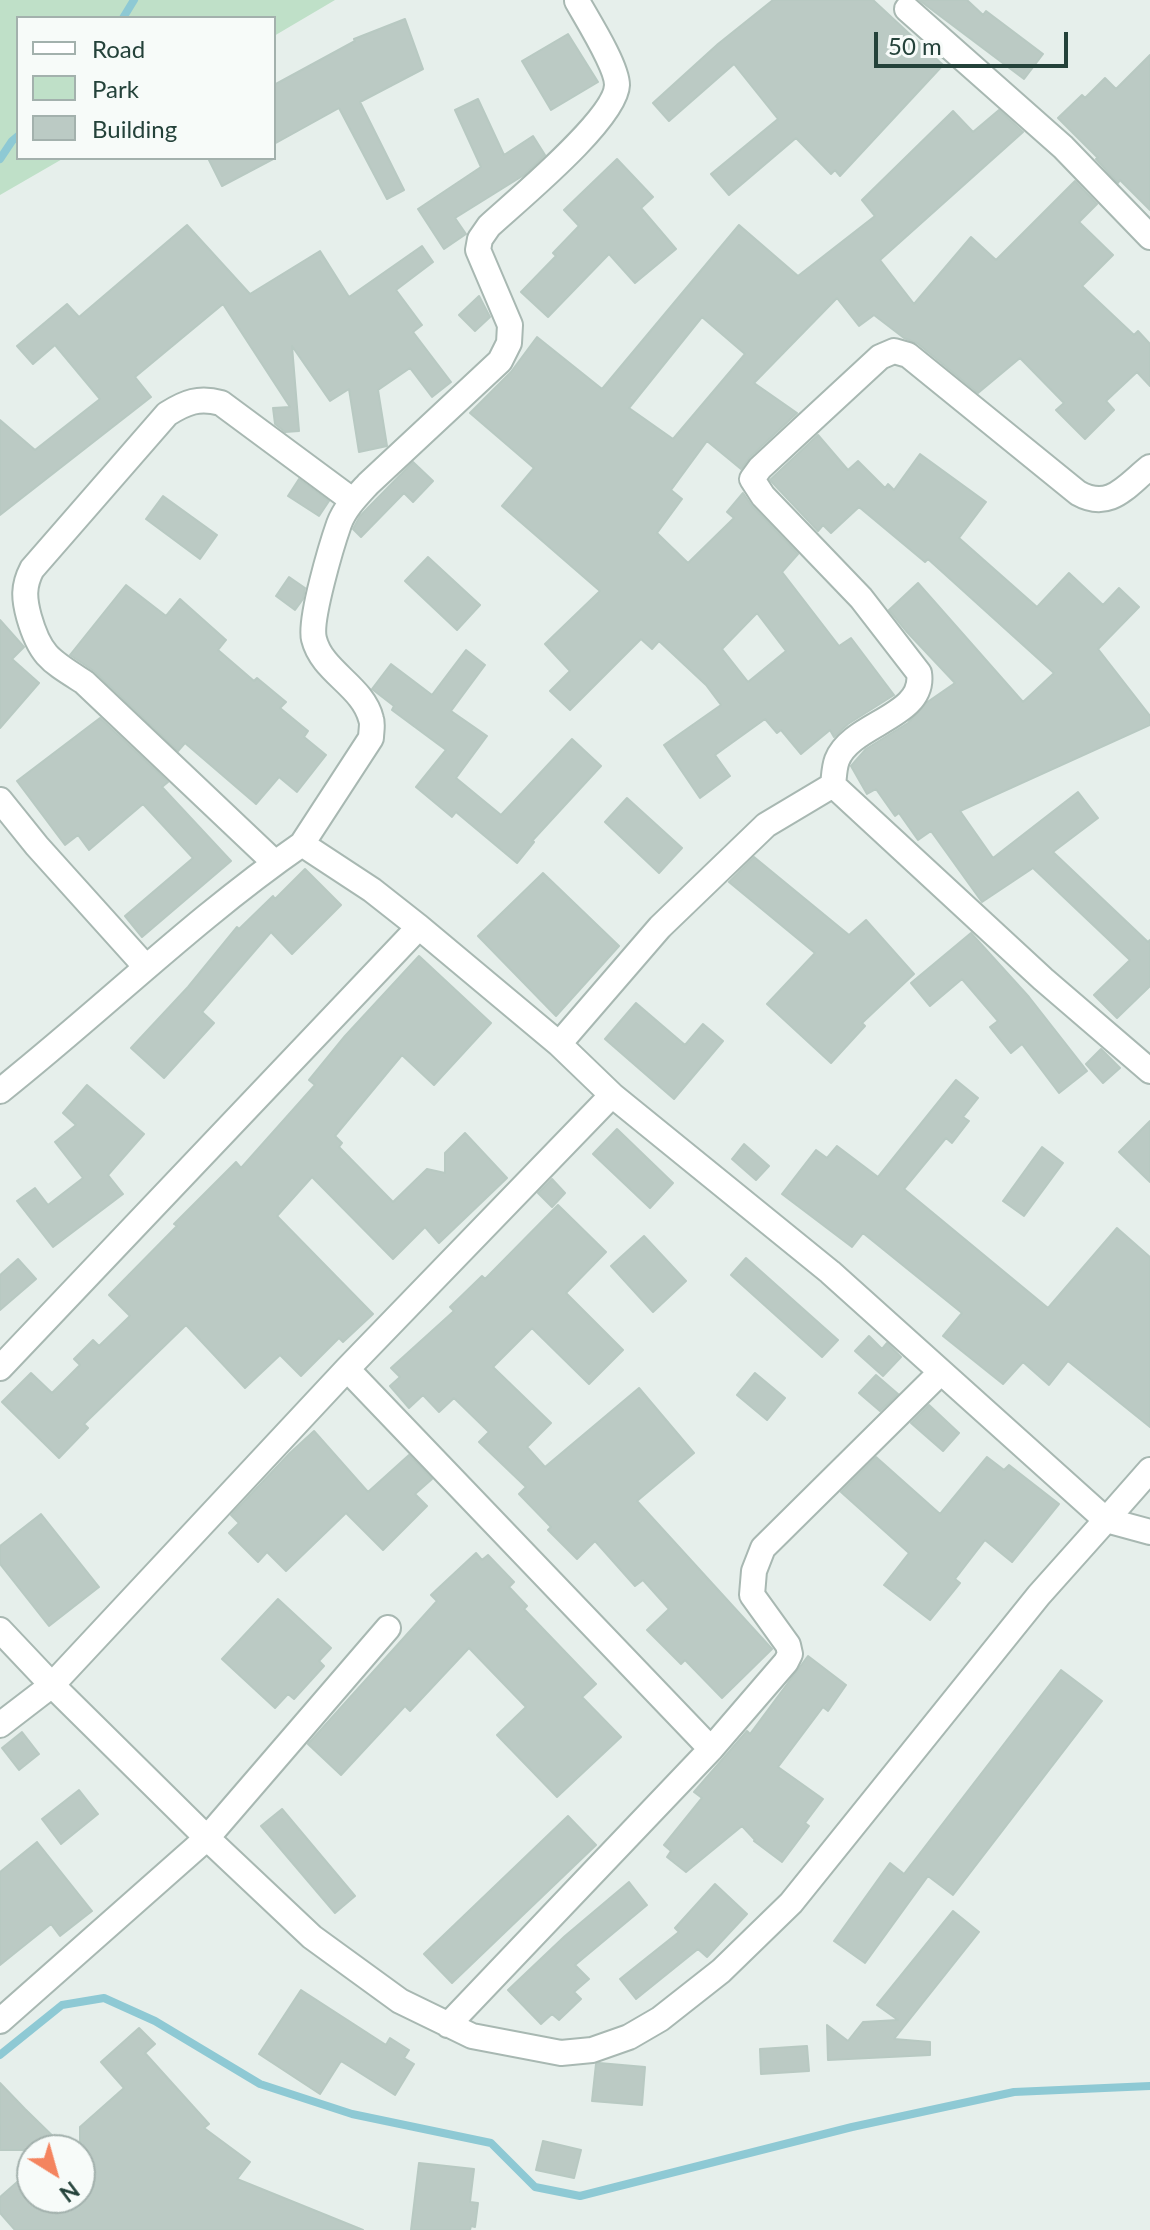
<!DOCTYPE html>
<html>
<head>
<meta charset="utf-8">
<style>
  body { margin:0 }
  #map { position:relative; width:1150px; height:2230px; overflow:hidden; background:#e6efeb; font-family:Lato,sans-serif }
  canvas { display:block }
  .legend { position:absolute; left:16px; top:16px; width:260px; height:144px; box-sizing:border-box; background:#f7fbf9; border:2px solid #a3b1ad; margin:0; padding:10px 14px; list-style:none; font-size:24px; color:#24423a }
  .legend li { display:flex; align-items:center; gap:16px; height:40px }
  .legend b { width:40px; border:2px solid #a3b1ad }
  .north { position:absolute; left:16px; top:2134px; width:80px; height:80px; box-sizing:border-box; background:#f7fbf9; border:2px solid #a3b1ad; border-radius:50%; rotate:143deg; font-size:22px; font-weight:700; line-height:32px; text-align:center; color:#24423a }
  .north::after { content:''; display:block; margin:auto; width:28px; height:36px; background:#f4845f; clip-path:polygon(50% 0,100% 100%,50% 72%,0 100%) }
  .scale { position:absolute; left:874px; top:32px; width:194px; height:36px; box-sizing:border-box; border:4px solid #24423a; border-top:0; padding-left:10px; font-size:24px; line-height:28px; white-space:nowrap; color:#24423a; -webkit-text-stroke:6px #f7fbf9; paint-order:stroke }
</style>
</head>
<body>
<div id="map">
<canvas width="1150" height="2230"></canvas>
<ul class="legend">
<li><b style="height:10px;background:#fff"></b>Road</li>
<li><b style="height:22px;background:#bfe0c8"></b>Park</li>
<li><b style="height:22px;background:#bbcac4"></b>Building</li>
</ul>
<div class="north">N</div>
<div class="scale">50 m</div>
</div>
<script>
const ctx = document.querySelector('canvas').getContext('2d');
ctx.lineJoin = 'round';
function fill(path, color) { ctx.fillStyle = color; ctx.fill(path, 'evenodd'); }
function stroke(path, color, width, dash) { ctx.strokeStyle = color; ctx.lineWidth = width; ctx.lineCap = dash ? 'butt' : 'round'; ctx.setLineDash(dash || []); ctx.stroke(path); }
fill(new Path2D(`
  M 0,0 L 335,0 L 274,36 L 274,18 L 18,18 L 18,158 L 64,158 L 0,195 Z`), '#bfe0c8');
stroke(new Path2D(`
  M 123,18 L 134,0
  M 0,159 L 12,141 L 18,136
  M 0,2055 L 62,2005 L 104,1998 L 155,2021 L 260,2084 L 352,2114 L 491,2143 L 535,2187 L 580,2196 L 852,2127 L 1014,2092 L 1150,2086`), '#8ec9d4', 8);
const building = new Path2D(`
  M 773,0 L 873,0 L 943,65 L 840,176 L 835,170 L 831,174 L 796,138 L 729,195 L 711,174 L 778,119 L 734,64 L 669,121 L 653,103 L 718,44 Z
  M 919,0 L 967,0 L 983,15 L 986,11 L 1043,54 L 1024,79 Z
  M 405,19 L 423,69 L 360,102 L 404,190 L 387,199 L 339,108 L 274,144 L 274,85 L 355,41 L 354,39 Z
  M 568,34 L 598,82 L 551,110 L 522,61 Z
  M 1150,55 L 1150,210 L 1120,180 L 1118,183 L 1096,159 L 1098,158 L 1058,118 L 1082,95 L 1085,98 L 1105,78 L 1116,89 Z
  M 478,99 L 504,155 L 533,136 L 545,155 L 524,175 L 455,218 L 466,234 L 444,249 L 418,209 L 481,167 L 455,110 Z
  M 999,110 L 1023,132 L 880,260 L 914,304 L 971,237 L 996,260 L 1075,181 L 1097,204 L 1079,222 L 1113,255 L 1082,286 L 1134,335 L 1138,331 L 1150,344 L 1150,386 L 1137,372 L 1106,401 L 1114,410 L 1085,439 L 1056,410 L 1064,403 L 1020,358 L 978,393 L 917,343 L 904,338 L 874,315 L 859,326 L 837,298 L 754,383 L 797,413 L 750,457 L 741,469 L 707,441 L 671,490 L 682,499 L 657,533 L 688,563 L 734,518 L 727,512 L 743,493 L 752,506 L 798,554 L 782,572 L 839,646 L 851,638 L 894,695 L 848,724 L 834,737 L 830,730 L 801,754 L 781,730 L 777,733 L 765,719 L 715,755 L 730,776 L 700,798 L 664,745 L 721,705 L 706,685 L 659,641 L 652,649 L 641,639 L 570,710 L 550,691 L 570,671 L 545,644 L 600,591 L 502,506 L 534,468 L 470,413 L 511,372 L 537,337 L 602,389 L 739,225 L 798,276 L 875,216 L 862,200 L 953,111 L 973,132 ZM 702,317 L 745,354 L 673,439 L 629,408 ZM 757,613 L 786,651 L 748,682 L 722,649 Z
  M 208,158 L 275,158 L 222,186 Z
  M 617,159 L 653,197 L 641,208 L 676,249 L 635,283 L 609,254 L 548,317 L 521,292 L 556,256 L 553,253 L 579,226 L 564,210 Z
  M 187,225 L 250,294 L 320,251 L 349,297 L 422,246 L 433,262 L 396,290 L 422,325 L 413,332 L 451,382 L 432,397 L 410,368 L 378,390 L 387,446 L 359,452 L 349,389 L 330,401 L 292,346 L 299,431 L 285,432 L 275,424 L 273,408 L 290,407 L 223,304 L 135,377 L 151,397 L 0,515 L 0,420 L 35,450 L 100,399 L 55,345 L 33,364 L 17,346 L 67,304 L 79,317 Z
  M 479,296 L 490,317 L 475,331 L 459,315 Z
  M 818,435 L 848,470 L 858,461 L 885,488 L 888,484 L 894,490 L 920,454 L 986,502 L 959,538 L 1037,607 L 1069,573 L 1103,605 L 1119,588 L 1139,607 L 1098,649 L 1150,716 L 1150,725 L 960,811 L 993,858 L 1078,792 L 1098,818 L 1053,852 L 1148,942 L 1150,940 L 1150,986 L 1117,1018 L 1094,995 L 1130,960 L 1033,868 L 982,902 L 931,831 L 918,840 L 899,813 L 895,816 L 876,789 L 867,794 L 851,766 L 866,749 L 908,723 L 926,703 L 955,683 L 907,632 L 889,610 L 918,583 L 1023,702 L 1054,673 L 928,559 L 925,562 L 859,507 L 831,533 L 823,525 L 818,531 L 770,480 Z
  M 413,462 L 433,481 L 413,502 L 404,493 L 361,537 L 353,529 L 360,516 Z
  M 299,479 L 329,501 L 319,516 L 288,496 Z
  M 163,496 L 217,535 L 200,559 L 146,519 Z
  M 428,557 L 480,605 L 457,630 L 405,581 Z
  M 289,577 L 305,588 L 303,599 L 295,610 L 276,596 Z
  M 126,585 L 166,616 L 180,599 L 226,640 L 218,650 L 254,681 L 257,678 L 286,702 L 280,708 L 308,731 L 304,737 L 326,755 L 297,792 L 279,777 L 256,804 L 185,743 L 178,751 L 94,671 L 70,655 Z
  M 0,620 L 24,647 L 12,659 L 39,683 L 0,728 Z
  M 466,650 L 485,665 L 451,711 L 487,736 L 456,778 L 501,815 L 572,739 L 601,766 L 532,841 L 534,842 L 517,863 L 456,812 L 452,817 L 416,787 L 446,750 L 392,710 L 394,706 L 372,689 L 391,664 L 432,695 Z
  M 100,718 L 168,782 L 162,787 L 231,861 L 142,937 L 125,916 L 193,858 L 143,804 L 89,850 L 78,835 L 65,845 L 17,781 Z
  M 627,798 L 682,848 L 659,873 L 605,822 Z
  M 754,857 L 849,935 L 866,920 L 914,974 L 862,1023 L 865,1026 L 831,1063 L 767,1004 L 815,953 L 729,882 Z
  M 305,869 L 341,905 L 292,954 L 271,932 L 202,1012 L 214,1023 L 164,1078 L 131,1048 L 188,987 L 237,927 L 239,929 L 273,896 L 275,899 Z
  M 543,873 L 619,946 L 556,1016 L 478,936 Z
  M 971,933 L 1029,997 L 1087,1071 L 1059,1093 L 1022,1044 L 1011,1053 L 990,1027 L 998,1021 L 962,979 L 930,1006 L 911,983 Z
  M 419,956 L 491,1023 L 434,1085 L 402,1055 L 335,1136 L 342,1143 L 339,1147 L 393,1202 L 427,1169 L 445,1173 L 445,1153 L 465,1133 L 507,1178 L 439,1243 L 425,1227 L 393,1259 L 312,1177 L 277,1216 L 373,1314 L 343,1342 L 339,1338 L 301,1376 L 280,1355 L 245,1388 L 186,1325 L 84,1424 L 88,1428 L 59,1458 L 2,1402 L 31,1373 L 52,1393 L 80,1365 L 74,1359 L 93,1340 L 99,1346 L 130,1316 L 109,1295 L 177,1226 L 174,1224 L 236,1162 L 241,1168 L 315,1085 L 309,1080 L 345,1036 Z
  M 636,1003 L 685,1045 L 703,1024 L 723,1041 L 674,1099 L 605,1039 Z
  M 1101,1049 L 1120,1068 L 1103,1083 L 1086,1064 Z
  M 956,1080 L 978,1098 L 963,1117 L 969,1121 L 952,1143 L 946,1138 L 904,1189 L 1048,1308 L 1117,1228 L 1150,1257 L 1150,1427 L 1068,1361 L 1049,1385 L 1023,1362 L 1003,1384 L 943,1336 L 962,1313 L 863,1233 L 852,1247 L 782,1194 L 816,1150 L 827,1158 L 837,1146 L 878,1177 Z
  M 87,1085 L 144,1134 L 108,1175 L 123,1194 L 53,1247 L 17,1201 L 35,1188 L 48,1205 L 83,1178 L 55,1142 L 76,1125 L 63,1113 Z
  M 1150,1121 L 1150,1182 L 1119,1152 Z
  M 617,1129 L 673,1183 L 650,1208 L 593,1154 Z
  M 744,1144 L 769,1166 L 756,1180 L 732,1159 Z
  M 1042,1147 L 1063,1163 L 1024,1216 L 1003,1201 Z
  M 552,1179 L 565,1193 L 552,1207 L 538,1193 Z
  M 558,1205 L 606,1252 L 566,1293 L 623,1350 L 589,1384 L 532,1328 L 493,1367 L 551,1423 L 527,1447 L 545,1467 L 639,1388 L 694,1453 L 637,1501 L 772,1649 L 722,1698 L 685,1660 L 681,1664 L 647,1630 L 669,1609 L 643,1580 L 635,1586 L 595,1541 L 577,1559 L 548,1530 L 551,1527 L 519,1494 L 526,1487 L 479,1442 L 489,1432 L 454,1398 L 439,1412 L 423,1395 L 409,1408 L 390,1386 L 400,1377 L 391,1368 L 454,1311 L 450,1307 L 482,1276 L 485,1279 Z
  M 644,1236 L 686,1281 L 653,1312 L 611,1266 Z
  M 746,1258 L 838,1340 L 822,1357 L 731,1275 Z
  M 18,1259 L 36,1279 L 0,1310 L 0,1275 Z
  M 869,1336 L 882,1349 L 887,1343 L 901,1357 L 883,1376 L 855,1351 Z
  M 755,1373 L 785,1398 L 767,1420 L 737,1395 Z
  M 876,1375 L 898,1394 L 880,1411 L 859,1393 Z
  M 929,1405 L 959,1433 L 943,1451 L 911,1423 Z
  M 314,1431 L 368,1492 L 409,1455 L 432,1479 L 415,1494 L 427,1506 L 383,1550 L 346,1513 L 286,1571 L 267,1552 L 258,1562 L 229,1533 L 239,1523 L 231,1515 L 290,1453 Z
  M 876,1457 L 940,1514 L 987,1457 L 1004,1470 L 1009,1465 L 1059,1504 L 1012,1562 L 985,1540 L 955,1579 L 960,1583 L 930,1620 L 884,1585 L 909,1553 L 841,1492 Z
  M 41,1514 L 99,1587 L 49,1626 L 0,1564 L 0,1546 Z
  M 476,1553 L 482,1560 L 488,1555 L 514,1582 L 509,1587 L 527,1606 L 524,1609 L 596,1684 L 582,1697 L 621,1737 L 557,1797 L 497,1735 L 526,1707 L 469,1648 L 410,1711 L 405,1706 L 341,1775 L 308,1744 L 437,1601 L 431,1595 Z
  M 278,1599 L 331,1648 L 319,1661 L 324,1666 L 294,1699 L 288,1694 L 275,1708 L 222,1659 Z
  M 808,1656 L 846,1685 L 828,1711 L 823,1707 L 778,1767 L 823,1799 L 805,1823 L 809,1826 L 782,1862 L 754,1841 L 755,1840 L 742,1826 L 686,1872 L 667,1857 L 671,1851 L 664,1845 L 702,1798 L 694,1792 L 747,1731 L 750,1734 Z
  M 1061,1670 L 1102,1701 L 953,1895 L 928,1876 L 865,1963 L 834,1941 L 890,1863 L 904,1874 Z
  M 22,1732 L 39,1754 L 19,1770 L 2,1748 Z
  M 79,1790 L 98,1814 L 61,1844 L 42,1819 Z
  M 282,1809 L 355,1896 L 335,1913 L 261,1826 Z
  M 568,1816 L 596,1845 L 452,1983 L 424,1954 Z
  M 37,1842 L 92,1911 L 60,1936 L 51,1924 L 0,1965 L 0,1872 Z
  M 629,1882 L 647,1905 L 575,1965 L 589,1979 L 574,1992 L 581,1999 L 559,2020 L 552,2014 L 541,2024 L 508,1990 L 565,1936 Z
  M 715,1884 L 747,1914 L 707,1957 L 698,1949 L 636,1999 L 620,1979 L 679,1932 L 675,1928 Z
  M 953,1911 L 979,1932 L 894,2039 L 930,2042 L 930,2055 L 828,2060 L 827,2025 L 848,2041 L 863,2022 L 898,2020 L 877,2005 Z
  M 301,1990 L 386,2045 L 390,2038 L 409,2050 L 404,2058 L 414,2064 L 395,2095 L 341,2061 L 320,2094 L 259,2054 Z
  M 139,2028 L 155,2044 L 145,2053 L 209,2124 L 204,2128 L 250,2162 L 237,2179 L 363,2230 L 15,2230 L 0,2213 L 0,2197 L 32,2169 L 32,2198 L 80,2198 L 80,2127 L 124,2088 L 101,2062 Z
  M 807,2046 L 809,2071 L 761,2074 L 760,2049 Z
  M 599,2063 L 645,2067 L 642,2105 L 592,2101 L 596,2064 Z
  M 0,2083 L 25,2109 L 67,2150 L 0,2150 Z
  M 543,2141 L 581,2150 L 574,2178 L 536,2170 Z
  M 419,2163 L 474,2169 L 470,2202 L 478,2203 L 475,2227 L 471,2226 L 470,2230 L 411,2230 Z`);
fill(building, '#bbcac4');
stroke(building, '#b8c9c2', 2);
const minor = new Path2D(`
  M 907,9 L 1063,147 L 1150,237
  M 833,785 C 834,778 834,768 837,760 C 851,723 926,717 919,673 L 861,598 L 763,496 L 752,479 L 760,468 L 880,357 L 894,351 L 908,355 L 1078,493 C 1110,511 1126,486 1150,467
  M 0,800 L 37,846 L 146,967
  M 302,844 L 371,738 C 371,732 373,724 371,719 C 363,686 322,672 314,639 C 309,620 332,544 339,524 C 345,508 357,496 368,484 L 500,361 L 509,343 L 510,325 L 478,250 L 480,239 L 489,226 C 516,201 616,119 617,85 C 617,66 587,19 577,1
  M 275,863 L 84,682 C 51,661 40,656 29,617 C 24,599 23,586 32,569 L 167,414 C 186,402 199,397 221,403 L 352,500
  M 559,1044 L 660,927 L 766,825 L 833,785 L 1043,979 L 1150,1071
  M 0,1091 C 102,1010 195,918 302,844 L 372,890 L 419,927
  M 0,1368 L 419,927 L 559,1044 L 612,1095 L 830,1272 L 1106,1520 L 1150,1470
  M 347,1369 L 711,1749
  M 0,1630 L 52,1685 L 207,1838 L 312,1937 L 400,2001 L 472,2036 L 561,2053 L 592,2050 L 629,2037 L 660,2019 L 721,1971 L 791,1903 L 1039,1595 L 1106,1520 L 1150,1532
  M 0,1725 L 52,1685 L 347,1369 L 612,1095
  M 0,2021 L 207,1838 L 388,1628
  M 448,2025 L 711,1749 L 786,1662 L 790,1654 L 788,1645 L 752,1595 L 754,1571 L 763,1548 L 941,1372`);
stroke(minor, '#a8b8b2', 28);
stroke(minor, '#fff', 24);
</script>
</body>
</html>
